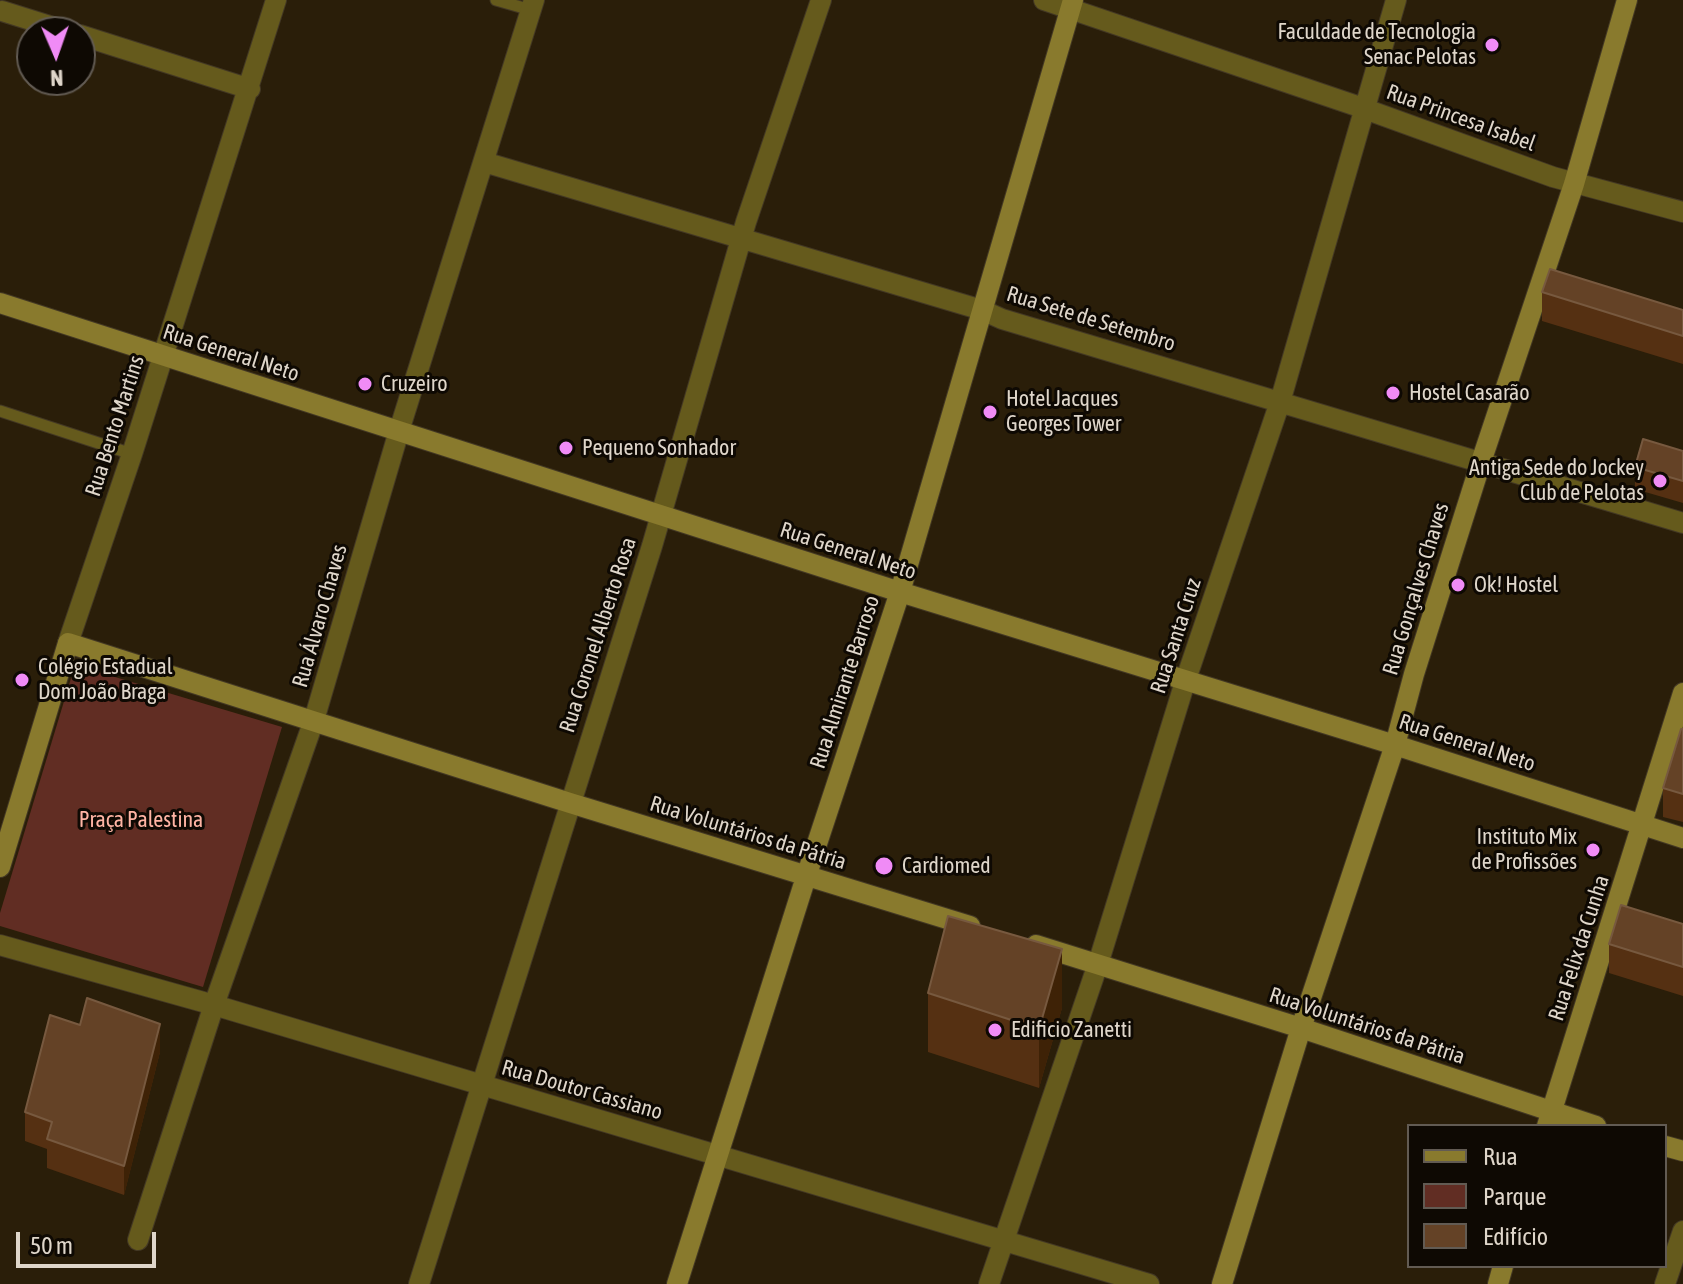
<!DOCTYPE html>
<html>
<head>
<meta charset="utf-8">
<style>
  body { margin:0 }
  #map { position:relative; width:1683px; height:1284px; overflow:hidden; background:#2a1e09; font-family:"Asap Condensed",sans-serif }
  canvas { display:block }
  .legend { position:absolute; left:1407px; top:1124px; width:260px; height:144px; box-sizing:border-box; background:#0e0903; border:2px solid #625b53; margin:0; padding:10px 14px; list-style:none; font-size:24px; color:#dfd6ca }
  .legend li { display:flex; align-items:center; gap:16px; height:40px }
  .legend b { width:40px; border:2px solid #625b53 }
  .north { position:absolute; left:16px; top:16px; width:80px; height:80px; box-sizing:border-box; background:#0e0903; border:2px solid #625b53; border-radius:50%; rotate:178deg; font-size:22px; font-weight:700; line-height:32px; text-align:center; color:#dfd6ca }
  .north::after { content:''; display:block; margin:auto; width:28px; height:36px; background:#f08bf6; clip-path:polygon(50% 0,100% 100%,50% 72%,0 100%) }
  .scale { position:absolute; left:16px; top:1232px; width:140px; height:36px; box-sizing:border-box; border:4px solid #dfd6ca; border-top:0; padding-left:10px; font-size:24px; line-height:28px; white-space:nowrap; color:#dfd6ca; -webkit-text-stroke:6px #0e0903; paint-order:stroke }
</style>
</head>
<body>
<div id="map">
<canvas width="1683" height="1284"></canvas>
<ul class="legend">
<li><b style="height:10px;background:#897a2d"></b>Rua</li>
<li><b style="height:22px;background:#612d23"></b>Parque</li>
<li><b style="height:22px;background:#644226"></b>Edifício</li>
</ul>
<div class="north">N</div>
<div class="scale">50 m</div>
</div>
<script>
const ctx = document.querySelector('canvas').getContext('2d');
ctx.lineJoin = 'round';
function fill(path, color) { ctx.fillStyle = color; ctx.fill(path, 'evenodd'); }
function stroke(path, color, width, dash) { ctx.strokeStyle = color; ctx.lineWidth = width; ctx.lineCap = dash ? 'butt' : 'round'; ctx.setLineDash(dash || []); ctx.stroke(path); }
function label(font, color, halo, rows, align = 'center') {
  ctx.font = font + ' "Asap Condensed",sans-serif'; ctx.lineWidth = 6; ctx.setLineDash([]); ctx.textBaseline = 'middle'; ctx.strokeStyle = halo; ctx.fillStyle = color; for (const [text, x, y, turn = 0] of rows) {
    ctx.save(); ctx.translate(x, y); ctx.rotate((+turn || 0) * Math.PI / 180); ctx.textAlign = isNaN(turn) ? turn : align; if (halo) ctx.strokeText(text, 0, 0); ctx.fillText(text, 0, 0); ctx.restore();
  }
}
fill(new Path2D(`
  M 75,665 L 282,727 L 203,987 L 0,926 L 0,913 Z`), '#612d23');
const lane = new Path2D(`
  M 496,0 L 531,10
  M 0,411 L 132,454`);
const street = new Path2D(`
  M 1044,0 L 1354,105 L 1553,177 L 1683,212
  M 2,11 L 69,32
  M 80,35 L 250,89
  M 484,162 L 982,310 L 1002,319 L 1683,523
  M 68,643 L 132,454 L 276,0
  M 0,945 L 214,1005 L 1149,1284
  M 138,1240 L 214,1005 L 314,720 L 399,431 L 534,0
  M 419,1284 L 652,546 L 746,222 L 821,0
  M 989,1284 L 1098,964 L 1185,682 L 1280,402 L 1396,0
  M 1665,1284 L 1683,1231`);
const secondary = new Path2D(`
  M 0,303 L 900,592 L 1395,745 L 1683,838
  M 0,867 L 68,643 L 570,803 L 970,926
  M 1036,945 L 1301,1028 L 1596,1126
  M 1547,1126 L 1683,693
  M 1665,1146 L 1683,1151
  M 677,1284 L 806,877 L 900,592 L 1073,0
  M 1222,1284 L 1301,1028 L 1395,745 L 1414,674 L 1481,462 L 1574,184 L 1627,0
  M 1498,1284 L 1503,1266`);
stroke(lane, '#433824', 13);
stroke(street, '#433824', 22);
stroke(secondary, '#433824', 22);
stroke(lane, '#655a1c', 11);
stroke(street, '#655a1c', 20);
stroke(secondary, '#897a2d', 20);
fill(new Path2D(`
  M 1542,292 L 1683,310 L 1683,364 L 1542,321 Z
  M 1683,451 L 1683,503 L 1635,489 L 1635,467 Z
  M 1683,729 L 1683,822 L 1663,817 L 1663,788 Z
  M 1683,924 L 1683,996 L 1609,973 L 1609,944 Z
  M 928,993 L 1062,1008 L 1039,1088 L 928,1052 Z
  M 160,1052 L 124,1195 L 47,1168 L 47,1149 L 25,1141 L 25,1112 Z`), '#553012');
fill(new Path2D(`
  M 1062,949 L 1062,1008 L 1039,1088 L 1039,1029 Z
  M 160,1024 L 160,1052 L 124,1195 L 124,1166 Z`), '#3e2206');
const building = new Path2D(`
  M 1550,269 L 1683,310 L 1683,336 L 1542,292 Z
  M 1643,439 L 1683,451 L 1683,481 L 1635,467 Z
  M 1681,729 L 1683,729 L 1683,794 L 1663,788 Z
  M 1621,905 L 1683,924 L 1683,967 L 1609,944 Z
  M 948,916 L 1062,949 L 1039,1029 L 928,993 Z
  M 87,998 L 160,1024 L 124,1166 L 47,1139 L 52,1122 L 25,1112 L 50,1015 L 80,1025 Z`);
fill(building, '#644226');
stroke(building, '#77593f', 2);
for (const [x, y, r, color] of [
  [1492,45,8,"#f08bf6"],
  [365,384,8,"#f08bf6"],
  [1393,393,8,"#f08bf6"],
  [990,412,8,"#f08bf6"],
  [566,448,8,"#f08bf6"],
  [1660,481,8,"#f08bf6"],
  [1458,585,8,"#f08bf6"],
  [22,680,8,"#f08bf6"],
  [1593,850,8,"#f08bf6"],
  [884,866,10,"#f08bf6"],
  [995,1030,8,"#f08bf6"]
]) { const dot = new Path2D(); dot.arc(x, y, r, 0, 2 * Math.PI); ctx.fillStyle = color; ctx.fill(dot); stroke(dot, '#0e0903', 3); }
label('22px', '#dfd6ca', '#0e0903', [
  ["Faculdade de Tecnologia",1476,32,"right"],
  ["Senac Pelotas",1476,57,"right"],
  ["Cruzeiro",381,384],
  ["Hostel Casarão",1409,393],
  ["Hotel Jacques",1006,399],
  ["Georges Tower",1006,424],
  ["Pequeno Sonhador",582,448],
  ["Antiga Sede do Jockey",1644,468,"right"],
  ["Club de Pelotas",1644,493,"right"],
  ["Ok! Hostel",1474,585],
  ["Colégio Estadual",38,667],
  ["Dom João Braga",38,692],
  ["Instituto Mix",1577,837,"right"],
  ["de Profissões",1577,862,"right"],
  ["Cardiomed",902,866],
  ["Edificio Zanetti",1011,1030]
], 'left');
label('22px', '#dfd6ca', '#0e0903', [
  ["Rua Princesa Isabel",1461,118,20],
  ["Rua Sete de Setembro",1091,319,17],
  ["Rua General Neto",231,353,18],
  ["Rua Bento Martins",115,426,-72],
  ["Rua General Neto",848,551,18],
  ["Rua Gonçalves Chaves",1416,589,-73],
  ["Rua Álvaro Chaves",320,616,-74],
  ["Rua Coronel Alberto Rosa",598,635,-72],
  ["Rua Santa Cruz",1176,636,-72],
  ["Rua Almirante Barroso",845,682,-72],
  ["Rua General Neto",1467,743,18],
  ["Rua Voluntários da Pátria",748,833,17],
  ["Rua Felix da Cunha",1579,948,-72],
  ["Rua Voluntários da Pátria",1367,1026,18],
  ["Rua Doutor Cassiano",582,1090,16]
]);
label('22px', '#ffb4a4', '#0e0903', [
  ["Praça Palestina",141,820]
]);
</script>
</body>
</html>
